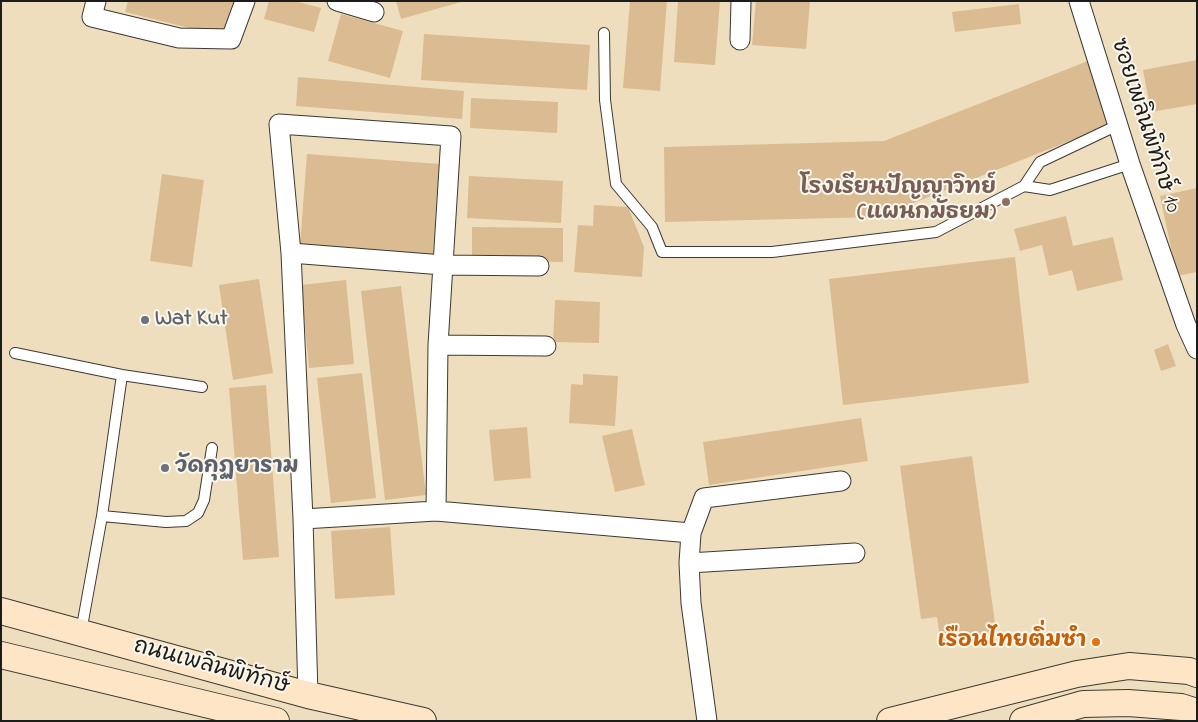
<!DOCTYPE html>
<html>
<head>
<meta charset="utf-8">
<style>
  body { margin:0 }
  #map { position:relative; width:1198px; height:722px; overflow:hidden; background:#efdebd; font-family:"Indie Flower",sans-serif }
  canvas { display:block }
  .frame { position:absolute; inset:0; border:2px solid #1c1c1c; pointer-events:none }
</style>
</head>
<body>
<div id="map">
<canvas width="1198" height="722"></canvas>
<div class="frame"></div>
</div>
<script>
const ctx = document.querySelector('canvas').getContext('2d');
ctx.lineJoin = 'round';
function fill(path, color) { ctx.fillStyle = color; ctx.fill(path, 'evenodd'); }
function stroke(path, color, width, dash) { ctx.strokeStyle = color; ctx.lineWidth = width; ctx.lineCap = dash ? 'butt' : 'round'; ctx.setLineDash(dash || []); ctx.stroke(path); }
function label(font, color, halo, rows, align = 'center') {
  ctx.font = font + ' "Indie Flower","Playpen Sans Thai",sans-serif'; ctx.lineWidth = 4; ctx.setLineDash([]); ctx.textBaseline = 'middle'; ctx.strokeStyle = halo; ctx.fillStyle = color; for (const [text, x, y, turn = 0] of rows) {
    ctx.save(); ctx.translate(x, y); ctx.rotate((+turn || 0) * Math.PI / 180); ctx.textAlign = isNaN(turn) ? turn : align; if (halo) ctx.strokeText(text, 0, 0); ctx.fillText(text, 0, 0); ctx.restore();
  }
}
fill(new Path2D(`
  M 128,1 L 238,1 L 229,38 L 125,12 Z
  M 269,1 L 295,1 L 321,8 L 314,32 L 264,19 Z
  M 396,1 L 461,1 L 461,2 L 401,19 Z
  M 630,1 L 667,1 L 660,91 L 623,88 Z
  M 678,1 L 720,1 L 715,65 L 674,62 Z
  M 756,1 L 810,1 L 806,49 L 752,45 Z
  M 1019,4 L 1021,24 L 955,32 L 952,12 Z
  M 341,14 L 403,31 L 390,78 L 328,61 Z
  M 424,34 L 590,45 L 587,90 L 421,80 Z
  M 1093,59 L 1115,123 L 878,217 L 665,222 L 664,147 L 884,141 Z
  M 1197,60 L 1197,104 L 1151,112 L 1143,70 Z
  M 298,77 L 464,91 L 462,119 L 296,106 Z
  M 471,98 L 558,102 L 557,133 L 470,128 Z
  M 307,154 L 439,164 L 433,255 L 300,245 Z
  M 162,174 L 204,180 L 192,267 L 150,261 Z
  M 469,176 L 563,181 L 561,223 L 467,218 Z
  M 1197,188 L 1197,272 L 1177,276 L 1160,196 Z
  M 594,205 L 628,207 L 644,247 L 642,277 L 574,272 L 578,225 L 593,226 Z
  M 1066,216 L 1073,246 L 1113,237 L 1123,280 L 1077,291 L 1072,270 L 1049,276 L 1042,245 L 1020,251 L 1014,229 Z
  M 472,227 L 563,228 L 563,262 L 472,260 Z
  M 1015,257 L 1029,383 L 843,405 L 829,279 Z
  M 259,279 L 273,373 L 233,380 L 219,285 Z
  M 346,280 L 354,364 L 309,368 L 301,285 Z
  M 401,286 L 426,495 L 385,500 L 361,291 Z
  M 555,300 L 600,302 L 599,343 L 553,342 Z
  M 1168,344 L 1176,366 L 1161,371 L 1154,350 Z
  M 362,373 L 376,498 L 331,503 L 317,378 Z
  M 583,374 L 618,376 L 615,426 L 569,423 L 571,384 L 583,385 Z
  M 266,385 L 279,557 L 243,560 L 229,388 Z
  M 861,418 L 868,461 L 709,485 L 703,442 Z
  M 527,427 L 531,478 L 494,481 L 489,430 Z
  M 632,429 L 645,485 L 615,492 L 602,436 Z
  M 972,456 L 997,638 L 941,646 L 937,617 L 921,619 L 900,466 Z
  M 390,527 L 395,595 L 335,599 L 331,531 Z`), '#dbbb91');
const service = new Path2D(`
  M 604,33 L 605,100 L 616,184 L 652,227 L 662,252 L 772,252 L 936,232 L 1024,186 L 1040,162 L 1118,125
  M 1024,186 L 1050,190 L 1130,164
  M 15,353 L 122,375 L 202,387
  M 102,516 L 166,522 L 186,521 L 198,513 L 204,500 L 212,448
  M 81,632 L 102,516 L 122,375`);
const minor = new Path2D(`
  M 96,1 L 92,17 L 179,38 L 231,39 L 245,1
  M 337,1 L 374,12
  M 1079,1 L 1130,164 L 1186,325 L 1197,349
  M 740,40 L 741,1
  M 291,253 L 443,265 L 539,266
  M 438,345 L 546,346
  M 303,519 L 436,511 L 691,533
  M 689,563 L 855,553
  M 308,695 L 303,519 L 291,253 L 279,124 L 451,136 L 438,345 L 436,511
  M 707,721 L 691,603 L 689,563 L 691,533 L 704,498 L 841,481`);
const secondary = new Path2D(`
  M 1,611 L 308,695 L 423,721
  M 1,655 L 276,721
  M 890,721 L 1077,674 L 1129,666 L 1189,671 L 1197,674
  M 1023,721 L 1083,704 L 1128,703 L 1181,707 L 1197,712`);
stroke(service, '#3c3934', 12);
stroke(minor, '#3c3934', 21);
stroke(secondary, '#3c3934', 28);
stroke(service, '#fff', 10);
stroke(minor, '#fff', 19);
stroke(secondary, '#fde5c5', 26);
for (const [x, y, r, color] of [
  [1006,202,5,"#8d6e63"],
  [145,320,5,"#6b7280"],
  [165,468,5,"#6b7280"],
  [1096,642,5,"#e8710a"]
]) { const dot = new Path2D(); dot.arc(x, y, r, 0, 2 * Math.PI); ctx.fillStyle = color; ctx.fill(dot); stroke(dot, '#fbf7ec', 2); }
label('22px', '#1c1c1c', '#fbf7ec', [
  ["ซอยเพลินพิทักษ์ 10",1144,126,72],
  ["ถนนเพลินพิทักษ์",211,668,15]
]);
label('bold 22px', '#785e54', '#fbf7ec', [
  ["โรงเรียนปัญญาวิทย์",996,189],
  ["(แผนกมัธยม)",996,214]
], 'right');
label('bold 22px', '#5b616d', '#fbf7ec', [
  ["Wat Kut",155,320],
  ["วัดกุฏยาราม",175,468]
], 'left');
label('bold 22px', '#c56008', '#fbf7ec', [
  ["เรือนไทยติ่มซำ",1086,642]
], 'right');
</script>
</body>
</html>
